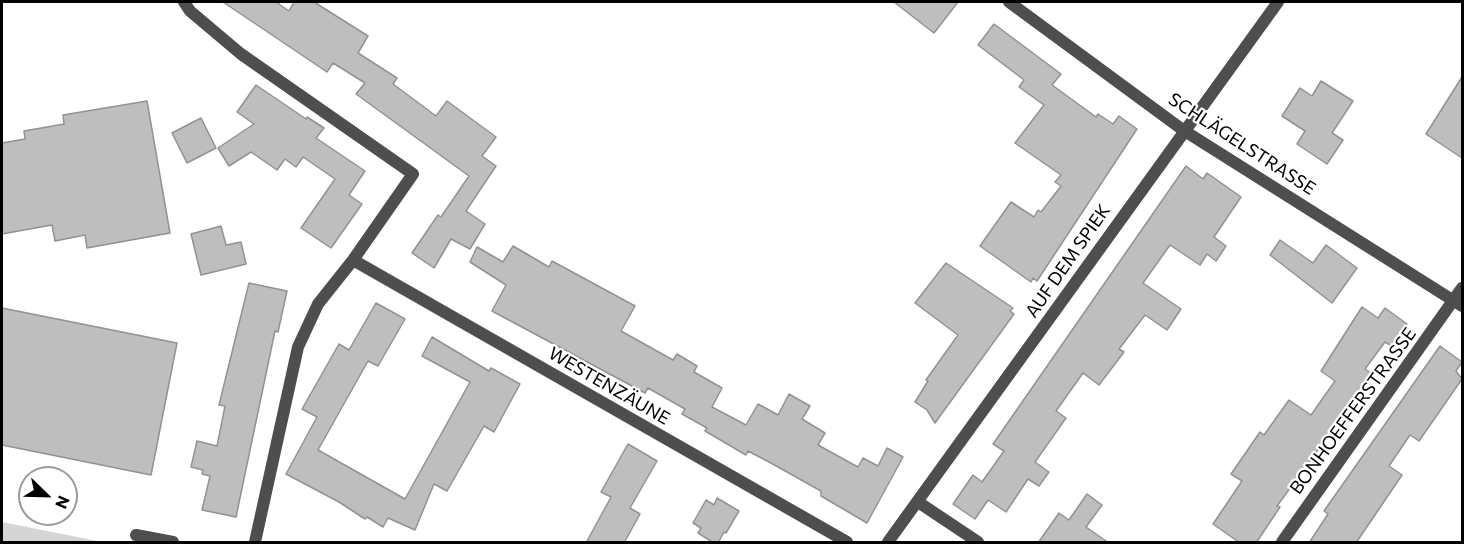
<!DOCTYPE html>
<html>
<head>
<meta charset="utf-8">
<style>
  body { margin:0 }
  #map { position:relative; width:1464px; height:544px; overflow:hidden; background:#fff; font-family:Commissioner,sans-serif }
  canvas { display:block }
  .frame { position:absolute; inset:0; border:3px solid #000; pointer-events:none }
  .north { position:absolute; left:18px; top:466px; width:60px; height:60px; box-sizing:border-box; background:#fff; border:2px solid #999; border-radius:50%; rotate:113deg; font-size:16px; font-weight:700; line-height:24px; text-align:center; color:#000 }
  .north::after { content:''; display:block; margin:auto; width:21px; height:27px; background:#000; clip-path:polygon(50% 0,100% 100%,50% 72%,0 100%) }
</style>
</head>
<body>
<div id="map">
<canvas width="1464" height="544"></canvas>
<div class="frame"></div>
<div class="north">N</div>
</div>
<script>
const ctx = document.querySelector('canvas').getContext('2d');
ctx.lineJoin = 'round';
function fill(path, color) { ctx.fillStyle = color; ctx.fill(path, 'evenodd'); }
function stroke(path, color, width, dash) { ctx.strokeStyle = color; ctx.lineWidth = width; ctx.lineCap = dash ? 'butt' : 'round'; ctx.setLineDash(dash || []); ctx.stroke(path); }
function label(font, color, halo, rows, align = 'center') {
  ctx.font = font + ' Commissioner,sans-serif'; ctx.lineWidth = 4.5; ctx.setLineDash([]); ctx.textBaseline = 'middle'; ctx.strokeStyle = halo; ctx.fillStyle = color; for (const [text, x, y, turn = 0] of rows) {
    ctx.save(); ctx.translate(x, y); ctx.rotate((+turn || 0) * Math.PI / 180); ctx.textAlign = isNaN(turn) ? turn : align; if (halo) ctx.strokeText(text, 0, 0); ctx.fillText(text, 0, 0); ctx.restore();
  }
}
fill(new Path2D(`
  M 2,522 L 102,542 L 2,542 Z`), '#d5d5d5');
const building = new Path2D(`
  M 223,2 L 276,2 L 289,11 L 294,2 L 314,2 L 368,36 L 358,53 L 397,78 L 393,84 L 436,116 L 447,101 L 496,137 L 482,156 L 496,166 L 466,211 L 485,224 L 470,249 L 451,239 L 434,268 L 412,253 L 438,215 L 441,217 L 469,176 L 356,94 L 365,83 L 333,63 L 327,72 Z
  M 894,2 L 958,2 L 934,33 Z
  M 994,24 L 1061,74 L 1052,85 L 1096,117 L 1098,114 L 1113,124 L 1119,116 L 1137,129 L 1037,281 L 1033,278 L 1031,282 L 980,246 L 1011,202 L 1034,217 L 1038,210 L 1041,212 L 1061,186 L 1055,182 L 1061,175 L 1015,143 L 1044,105 L 1019,87 L 1024,80 L 978,45 Z
  M 1462,77 L 1462,158 L 1426,134 Z
  M 1321,81 L 1353,101 L 1332,133 L 1343,140 L 1327,164 L 1297,144 L 1305,131 L 1282,116 L 1300,88 L 1312,96 Z
  M 256,85 L 306,119 L 307,117 L 324,128 L 316,138 L 365,171 L 349,195 L 362,204 L 331,248 L 301,228 L 335,179 L 303,157 L 296,167 L 285,159 L 277,170 L 251,152 L 229,166 L 218,148 L 254,124 L 237,112 Z
  M 147,101 L 170,233 L 87,248 L 85,235 L 55,241 L 52,225 L 2,234 L 2,143 L 25,139 L 24,131 L 64,124 L 63,115 Z
  M 201,118 L 216,148 L 187,163 L 172,133 Z
  M 1186,166 L 1203,179 L 1207,173 L 1241,197 L 1214,237 L 1226,246 L 1216,261 L 1207,254 L 1200,265 L 1170,245 L 1143,283 L 1181,309 L 1167,330 L 1145,315 L 1119,349 L 1124,352 L 1099,385 L 1083,373 L 1056,411 L 1066,418 L 1035,462 L 1049,472 L 1039,486 L 1028,479 L 1006,512 L 988,500 L 975,519 L 953,504 L 973,475 L 982,482 L 1004,451 L 993,444 Z
  M 221,226 L 226,245 L 241,242 L 246,264 L 201,275 L 191,234 Z
  M 1280,240 L 1313,263 L 1326,245 L 1357,268 L 1332,303 L 1270,255 Z
  M 513,246 L 549,267 L 552,261 L 635,306 L 621,331 L 673,360 L 677,354 L 697,366 L 694,372 L 722,388 L 712,407 L 746,425 L 758,404 L 778,415 L 789,394 L 810,406 L 802,419 L 825,433 L 818,445 L 858,467 L 863,458 L 878,466 L 887,448 L 903,457 L 867,523 L 821,496 L 821,491 L 769,462 L 748,451 L 746,455 L 705,431 L 707,428 L 682,414 L 685,409 L 648,388 L 645,393 L 492,311 L 506,285 L 470,262 L 477,247 L 503,262 Z
  M 946,263 L 1013,308 L 1010,311 L 1014,314 L 935,423 L 927,410 L 915,402 L 928,381 L 926,380 L 958,335 L 915,303 Z
  M 249,283 L 287,291 L 278,332 L 275,331 L 236,517 L 202,510 L 210,476 L 202,474 L 203,470 L 191,467 L 197,441 L 217,446 L 225,406 L 219,405 Z
  M 376,303 L 405,319 L 378,366 L 368,361 L 318,450 L 327,455 L 405,499 L 470,382 L 422,356 L 432,337 L 489,371 L 491,368 L 520,384 L 494,432 L 484,426 L 447,491 L 434,484 L 415,530 L 388,518 L 383,527 L 367,517 L 365,519 L 339,502 L 286,474 L 317,417 L 302,409 L 339,344 L 349,350 Z
  M 1362,307 L 1378,318 L 1385,308 L 1407,324 L 1392,346 L 1385,342 L 1365,369 L 1373,375 L 1277,506 L 1280,507 L 1256,543 L 1240,543 L 1213,524 L 1242,481 L 1231,474 L 1260,432 L 1264,435 L 1289,400 L 1311,415 L 1335,381 L 1321,371 Z
  M 2,308 L 177,343 L 151,475 L 2,445 Z
  M 1440,346 L 1462,362 L 1456,371 L 1462,379 L 1419,441 L 1410,435 L 1389,466 L 1402,475 L 1356,543 L 1309,543 L 1328,514 L 1324,511 Z
  M 628,444 L 657,461 L 630,508 L 640,514 L 624,543 L 586,543 L 611,497 L 601,492 Z
  M 1087,494 L 1102,505 L 1086,527 L 1109,543 L 1038,543 L 1059,513 L 1069,520 Z
  M 717,498 L 739,511 L 726,533 L 724,532 L 718,543 L 714,543 L 698,533 L 701,528 L 693,523 L 706,500 L 714,505 Z`);
fill(building, '#bebebe');
stroke(building, '#929292', 1.5);
stroke(new Path2D(`
  M 184,2 L 190,11 L 241,54 L 413,174 L 353,260 L 318,304 L 298,347 L 255,542
  M 1009,2 L 1183,130 L 1462,306
  M 353,260 L 847,542
  M 918,502 L 978,542
  M 136,535 L 173,542
  M 888,542 L 1278,2
  M 1282,542 L 1462,288`), '#4e4e4e', 12);
label('18px', '#000', '#fff', [
  ["SCHLÄGELSTRASSE",1242,144,33],
  ["AUF DEM SPIEK",1068,261,-55],
  ["WESTENZÄUNE",609,386,30],
  ["BONHOEFFERSTRASSE",1353,411,-54]
]);
</script>
</body>
</html>
